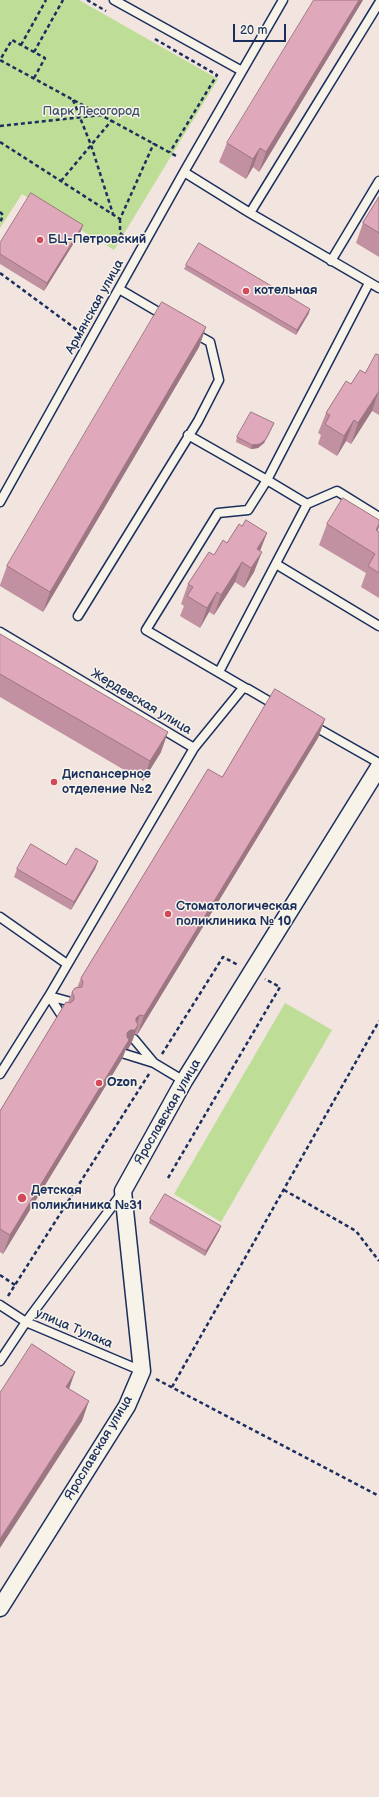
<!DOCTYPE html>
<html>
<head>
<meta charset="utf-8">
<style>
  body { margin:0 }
  #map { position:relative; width:379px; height:1797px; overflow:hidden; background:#f2e4df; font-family:"Balsamiq Sans",sans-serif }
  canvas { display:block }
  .scale { position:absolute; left:233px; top:24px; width:53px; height:18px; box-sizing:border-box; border:2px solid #1b2f5e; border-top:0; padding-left:5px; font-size:12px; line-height:14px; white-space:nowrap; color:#1b2f5e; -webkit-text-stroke:3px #f7f3e8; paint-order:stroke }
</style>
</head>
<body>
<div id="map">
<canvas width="379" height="1797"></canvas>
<div class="scale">20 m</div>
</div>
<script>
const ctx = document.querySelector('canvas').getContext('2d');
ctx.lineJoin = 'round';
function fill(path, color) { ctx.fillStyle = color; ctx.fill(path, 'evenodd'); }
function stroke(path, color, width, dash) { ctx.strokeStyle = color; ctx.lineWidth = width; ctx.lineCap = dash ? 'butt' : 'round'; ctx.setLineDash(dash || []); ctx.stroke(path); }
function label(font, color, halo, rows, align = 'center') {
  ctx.font = font + ' "Balsamiq Sans",sans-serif'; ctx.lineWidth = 3; ctx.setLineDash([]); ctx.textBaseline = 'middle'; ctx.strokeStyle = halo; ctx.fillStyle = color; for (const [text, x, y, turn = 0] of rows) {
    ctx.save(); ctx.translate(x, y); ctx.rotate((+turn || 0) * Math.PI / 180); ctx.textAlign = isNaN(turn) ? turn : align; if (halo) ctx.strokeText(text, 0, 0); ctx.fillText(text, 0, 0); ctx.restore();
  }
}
fill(new Path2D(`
  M 0,0 L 79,0 L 218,79 L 114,250 L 22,194 L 0,228 Z
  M 285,1003 L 332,1030 L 221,1222 L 174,1194 Z`), '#bedd96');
const lane = new Path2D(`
  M 114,0 L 242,71
  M 184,172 L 250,213 L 379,288
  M 250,213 L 379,3
  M 331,261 L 379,181
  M 369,283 L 267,480 L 307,504 L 337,491 L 379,517
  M 119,289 L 165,316
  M 188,435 L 267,480 L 248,510 L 218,513 L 146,630 L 247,689
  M 0,502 L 184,172 L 283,0
  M 276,564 L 379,626
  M 78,616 L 198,421 L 219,380 L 210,342 L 192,332
  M 0,632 L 194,748 L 243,688 L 248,689 L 277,706
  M 219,672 L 307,504
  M 312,725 L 379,763
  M 0,917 L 67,964
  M 49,996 L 62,1016
  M 49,996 L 71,1002
  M 134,1039 L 154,1063 L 184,1081
  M 125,1054 L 154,1063
  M 0,1074 L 49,996 L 194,748
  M 0,1305 L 26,1322 L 142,1371
  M 0,1361 L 26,1322 L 122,1193`);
const street = new Path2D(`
  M 0,1608 L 127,1406 L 142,1371 L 123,1191 L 184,1081 L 379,767`);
stroke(lane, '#1b2f5e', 11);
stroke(street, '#1b2f5e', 19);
stroke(new Path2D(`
  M 87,0 L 106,11
  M 155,39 L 217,75 L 170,152
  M 21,45 L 46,0
  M 34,52 L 63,0
  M 34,78 L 45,58 L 12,40 L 0,60 L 178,157
  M 73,100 L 91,145 L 113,214
  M 0,126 L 101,115
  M 0,142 L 120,219 L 154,143
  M 61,181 L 112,120
  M 0,212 L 3,215 L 0,223
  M 120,219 L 120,233 L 131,243
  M 0,273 L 80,332
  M 162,1054 L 223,957 L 238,965
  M 168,1178 L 280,987 L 265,979
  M 284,1190 L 356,1231 L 379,1261
  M 0,1275 L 15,1285
  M 8,1296 L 149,1074
  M 156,1379 L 379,1496
  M 172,1387 L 379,1021`), '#1b2f5e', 2.5, [4, 3]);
stroke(lane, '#f7f3e8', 8);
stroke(street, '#f7f3e8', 16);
fill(new Path2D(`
  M 363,0 L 259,172 L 253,167 L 246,179 L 219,162 L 227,143 Z
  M 379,197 L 379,257 L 356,243 L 363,223 Z
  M 83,225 L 80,233 L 44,291 L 0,264 L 0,243 Z
  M 186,265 L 309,313 L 296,335 L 184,269 Z
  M 206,327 L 199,347 L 43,612 L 0,586 L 0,585 L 7,566 Z
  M 379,355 L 379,415 L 372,411 L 351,444 L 346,441 L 337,456 L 318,444 L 321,435 L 318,433 L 326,413 L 351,384 L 365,373 Z
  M 272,428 L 264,443 L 258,448 L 251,449 L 236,442 L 237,437 Z
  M 327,524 L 377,531 L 379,532 L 379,598 L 361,587 L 366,573 L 319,545 Z
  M 242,526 L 267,533 L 260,551 L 254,572 L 244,588 L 235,582 L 214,615 L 209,612 L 200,628 L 180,616 L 184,606 L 181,604 L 188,584 L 214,555 L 227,543 Z
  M 0,634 L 161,752 L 143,781 L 0,697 Z
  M 325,719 L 318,738 L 137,1035 L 135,1034 L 131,1044 L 128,1049 L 126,1049 L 122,1059 L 3,1254 L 0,1252 L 0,1111 L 68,1002 L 72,992 L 77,988 L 81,978 L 222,777 Z
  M 98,861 L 95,869 L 71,910 L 14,877 L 17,869 L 66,865 Z
  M 150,1219 L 221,1226 L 219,1231 L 205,1256 L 149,1223 Z`), '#c190a1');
fill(new Path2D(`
  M 359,0 L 363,0 L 259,172 L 266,152 Z
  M 260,148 L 253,167 L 246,179 L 253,159 Z
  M 83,225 L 80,233 L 44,291 L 47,283 Z
  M 310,309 L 309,313 L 296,335 L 297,330 Z
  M 206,327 L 199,347 L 43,612 L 50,592 Z
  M 379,390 L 372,411 L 351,444 L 358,423 Z
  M 354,420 L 346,441 L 337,456 L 344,436 Z
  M 274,423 L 264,443 L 258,448 L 251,449 L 252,445 Z
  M 379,524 L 379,527 L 374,541 L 368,550 L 376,530 Z
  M 267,533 L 259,553 L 249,569 L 257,549 Z
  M 262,552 L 254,572 L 244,588 L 251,568 Z
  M 242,562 L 235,582 L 214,615 L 221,595 Z
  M 217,592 L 209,612 L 200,628 L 207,608 Z
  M 325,719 L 318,738 L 137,1035 L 144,1016 Z
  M 168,732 L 161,752 L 143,781 L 150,761 Z
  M 98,861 L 95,869 L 71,910 L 74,902 Z
  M 140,1015 L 134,1030 L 138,1025 L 131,1044 L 128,1049 L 126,1049 L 122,1059 L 3,1254 L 10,1235 L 127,1033 L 136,1018 Z
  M 221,1226 L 219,1231 L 205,1256 L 206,1251 Z
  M 75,1372 L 68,1392 L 66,1387 Z
  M 89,1401 L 82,1421 L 0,1548 L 0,1539 Z`), '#9d7683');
const building = new Path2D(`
  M 314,0 L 359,0 L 266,152 L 260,148 L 253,159 L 227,143 Z
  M 31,193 L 83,225 L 47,283 L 0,254 L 0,243 Z
  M 379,197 L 379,233 L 363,223 Z
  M 199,243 L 310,309 L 297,330 L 186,265 Z
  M 162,302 L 206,327 L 50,592 L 7,566 Z
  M 376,354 L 379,355 L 379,391 L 358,423 L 354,420 L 344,436 L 325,424 L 330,415 L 326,413 L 346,381 L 351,384 L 360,370 L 365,373 Z
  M 251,412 L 274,423 L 266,439 L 260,444 L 252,445 L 237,437 Z
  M 343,498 L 379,520 L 379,524 L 376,530 L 379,532 L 379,573 L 368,566 L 375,554 L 327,524 Z
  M 246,520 L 267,533 L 257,549 L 262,552 L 251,568 L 242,562 L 221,595 L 217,592 L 207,608 L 187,596 L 193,587 L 188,584 L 209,552 L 214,555 L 223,540 L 227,543 L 239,524 L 242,526 Z
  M 0,634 L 168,732 L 150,761 L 0,674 Z
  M 275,689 L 325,719 L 144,1016 L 140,1015 L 136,1018 L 136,1021 L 138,1025 L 135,1030 L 130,1030 L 127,1033 L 127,1037 L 129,1040 L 10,1235 L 0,1229 L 0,1111 L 66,1002 L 70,1003 L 74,1000 L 74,996 L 72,992 L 75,988 L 82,987 L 83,982 L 81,978 L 208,769 L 222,777 Z
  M 31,844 L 66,865 L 76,848 L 98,861 L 74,902 L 17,869 Z
  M 165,1194 L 221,1226 L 206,1251 L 150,1219 Z
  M 32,1344 L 75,1372 L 66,1387 L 89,1401 L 0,1539 L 0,1393 Z`);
fill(building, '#e0a8bb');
stroke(building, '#9d7683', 1);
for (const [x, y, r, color] of [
  [40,240,4,"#d1495b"],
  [246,291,4,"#d1495b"],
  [54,782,4,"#d1495b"],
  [168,914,4,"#d1495b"],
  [99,1083,4,"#d1495b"],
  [22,1198,5,"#d1495b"]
]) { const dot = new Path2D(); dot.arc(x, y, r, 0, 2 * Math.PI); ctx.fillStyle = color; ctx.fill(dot); stroke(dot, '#f7f3e8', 1.5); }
label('13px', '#3c5269', '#f7f3e8', [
  ["Парк Лесогород",91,112]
]);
label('bold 13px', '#1b2f5e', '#f7f3e8', [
  ["БЦ-Петровский",48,240],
  ["котельная",254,291],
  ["Диспансерное",62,775],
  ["отделение №2",62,790],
  ["Стоматологическая",176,907],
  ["поликлиника № 10",176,922],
  ["Ozon",107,1083],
  ["Детская",31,1191],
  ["поликлиника №31",31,1206]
], 'left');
label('13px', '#1b2f5e', '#f7f3e8', [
  ["Армянская улица",95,307,-61],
  ["Жердевская улица",141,702,31],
  ["Ярославская улица",168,1112,-60],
  ["улица Тулака",74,1329,23],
  ["Ярославская улица",99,1448,-59]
]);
</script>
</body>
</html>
